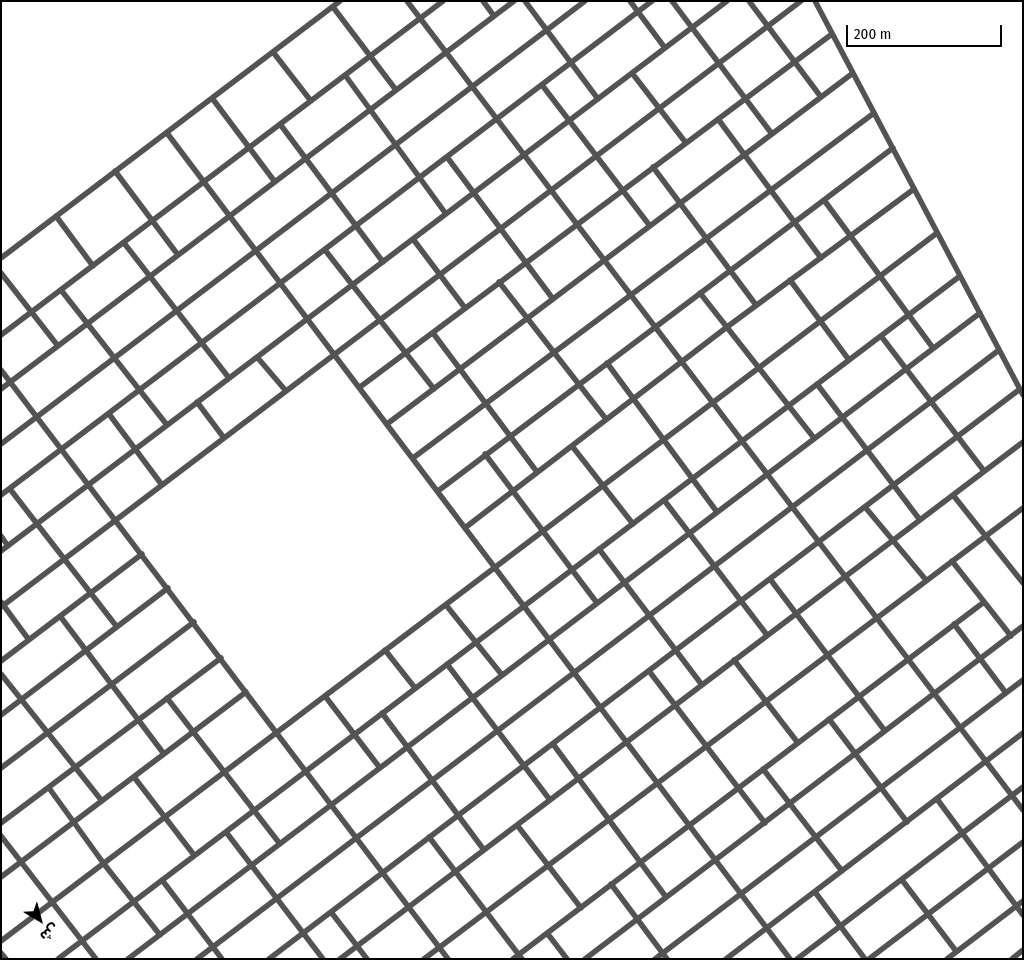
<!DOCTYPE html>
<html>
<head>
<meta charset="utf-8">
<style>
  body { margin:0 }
  #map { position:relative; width:1024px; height:960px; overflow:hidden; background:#fff; font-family:"Fira Sans Condensed","Noto Sans Arabic",sans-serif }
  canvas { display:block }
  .frame { position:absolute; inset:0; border:2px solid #000; pointer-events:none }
  .north { position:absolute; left:15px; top:895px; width:50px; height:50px; -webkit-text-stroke:4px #fff; paint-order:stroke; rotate:143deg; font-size:14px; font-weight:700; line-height:20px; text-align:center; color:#000 }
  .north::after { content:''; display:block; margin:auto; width:18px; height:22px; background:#000; clip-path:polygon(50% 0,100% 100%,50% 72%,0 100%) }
  .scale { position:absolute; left:846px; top:25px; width:156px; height:22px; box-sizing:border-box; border:2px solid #000; border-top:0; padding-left:6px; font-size:15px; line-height:18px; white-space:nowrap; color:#000; -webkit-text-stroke:4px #fff; paint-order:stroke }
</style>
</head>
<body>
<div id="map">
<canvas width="1024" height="960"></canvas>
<div class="frame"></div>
<div class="north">ش</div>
<div class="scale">200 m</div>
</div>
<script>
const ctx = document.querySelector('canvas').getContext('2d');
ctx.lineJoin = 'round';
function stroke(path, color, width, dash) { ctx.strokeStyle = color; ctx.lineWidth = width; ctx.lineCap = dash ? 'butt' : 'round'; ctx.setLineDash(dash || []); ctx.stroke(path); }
stroke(new Path2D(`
  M 407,1 L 1023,810
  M 483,1 L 494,16
  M 525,1 L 598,99
  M 630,1 L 665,48
  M 672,1 L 772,134
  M 749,1 L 821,97
  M 815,1 L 1023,395
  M 333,7 L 396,90
  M 273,52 L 311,101
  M 632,73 L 686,143
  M 345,75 L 446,214
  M 542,85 L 650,226
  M 212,98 L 275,182
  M 718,119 L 821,258
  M 280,124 L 383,262
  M 167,133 L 790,959
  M 447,157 L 553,299
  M 653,167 L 756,305
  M 115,171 L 178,255
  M 824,200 L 933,348
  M 56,216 L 93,266
  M 413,239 L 465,308
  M 124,243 L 229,378
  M 325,250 L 434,389
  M 1,258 L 340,1
  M 1,273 L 58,346
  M 790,280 L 849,360
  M 499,282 L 606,419
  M 61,290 L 167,425
  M 700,293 L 814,438
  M 433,333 L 537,472
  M 1,335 L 443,1
  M 881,336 L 984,471
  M 257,357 L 286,391
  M 607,363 L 717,512
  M 1,370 L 448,959
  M 817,384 L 920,520
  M 360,387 L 832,34
  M 1,389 L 514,1
  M 197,402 L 224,438
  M 109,414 L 162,485
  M 387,424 L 853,73
  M 1,444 L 585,1
  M 572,446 L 633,524
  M 485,454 L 597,603
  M 413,458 L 874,113
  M 10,489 L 117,627
  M 438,491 L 893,148
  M 1,495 L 652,1
  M 953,495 L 1023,583
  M 664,500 L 767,635
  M 865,507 L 926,580
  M 466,527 L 727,327 L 914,189
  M 1,536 L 8,546
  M 599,549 L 702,685
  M 1,551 L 727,1
  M 952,561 L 1011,636
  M 770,579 L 885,731
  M 1,602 L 29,640
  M 446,605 L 502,675
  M 1,607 L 801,1
  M 60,616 L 164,754
  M 954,624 L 1006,693
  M 385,650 L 415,688
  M 734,660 L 798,743
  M 1,661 L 142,554
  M 447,664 L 550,800
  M 649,671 L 765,823
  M 1,674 L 102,801
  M 325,696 L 380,768
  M 167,698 L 280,844
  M 382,713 L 484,850
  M 1,715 L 168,588
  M 829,719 L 907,822
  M 553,744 L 666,897
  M 1,768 L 194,622
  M 763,769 L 842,871
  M 134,777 L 194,855
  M 49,788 L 104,864 L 160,935
  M 937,799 L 1023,915
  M 1,823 L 221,658
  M 517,825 L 581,908
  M 226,832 L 323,959
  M 1,836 L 96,959
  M 429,837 L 522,959
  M 1,877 L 246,692
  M 162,880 L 222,959
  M 902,880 L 956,951
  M 611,884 L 667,959
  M 815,892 L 865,959
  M 331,912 L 367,959
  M 547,933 L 567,959
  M 1,941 L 937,233
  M 1,953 L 6,959
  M 58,959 L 960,276
  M 128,959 L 980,313
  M 197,959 L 999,350
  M 269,959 L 1020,389
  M 340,959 L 1023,442
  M 424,959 L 1023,508
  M 513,959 L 984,602
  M 585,959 L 1023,626
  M 655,959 L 1023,680
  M 726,959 L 1023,733
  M 797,959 L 1023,787
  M 869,959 L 1023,842
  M 947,959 L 1023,901
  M 1012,959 L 1023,950`), '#535353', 5.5);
</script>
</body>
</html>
